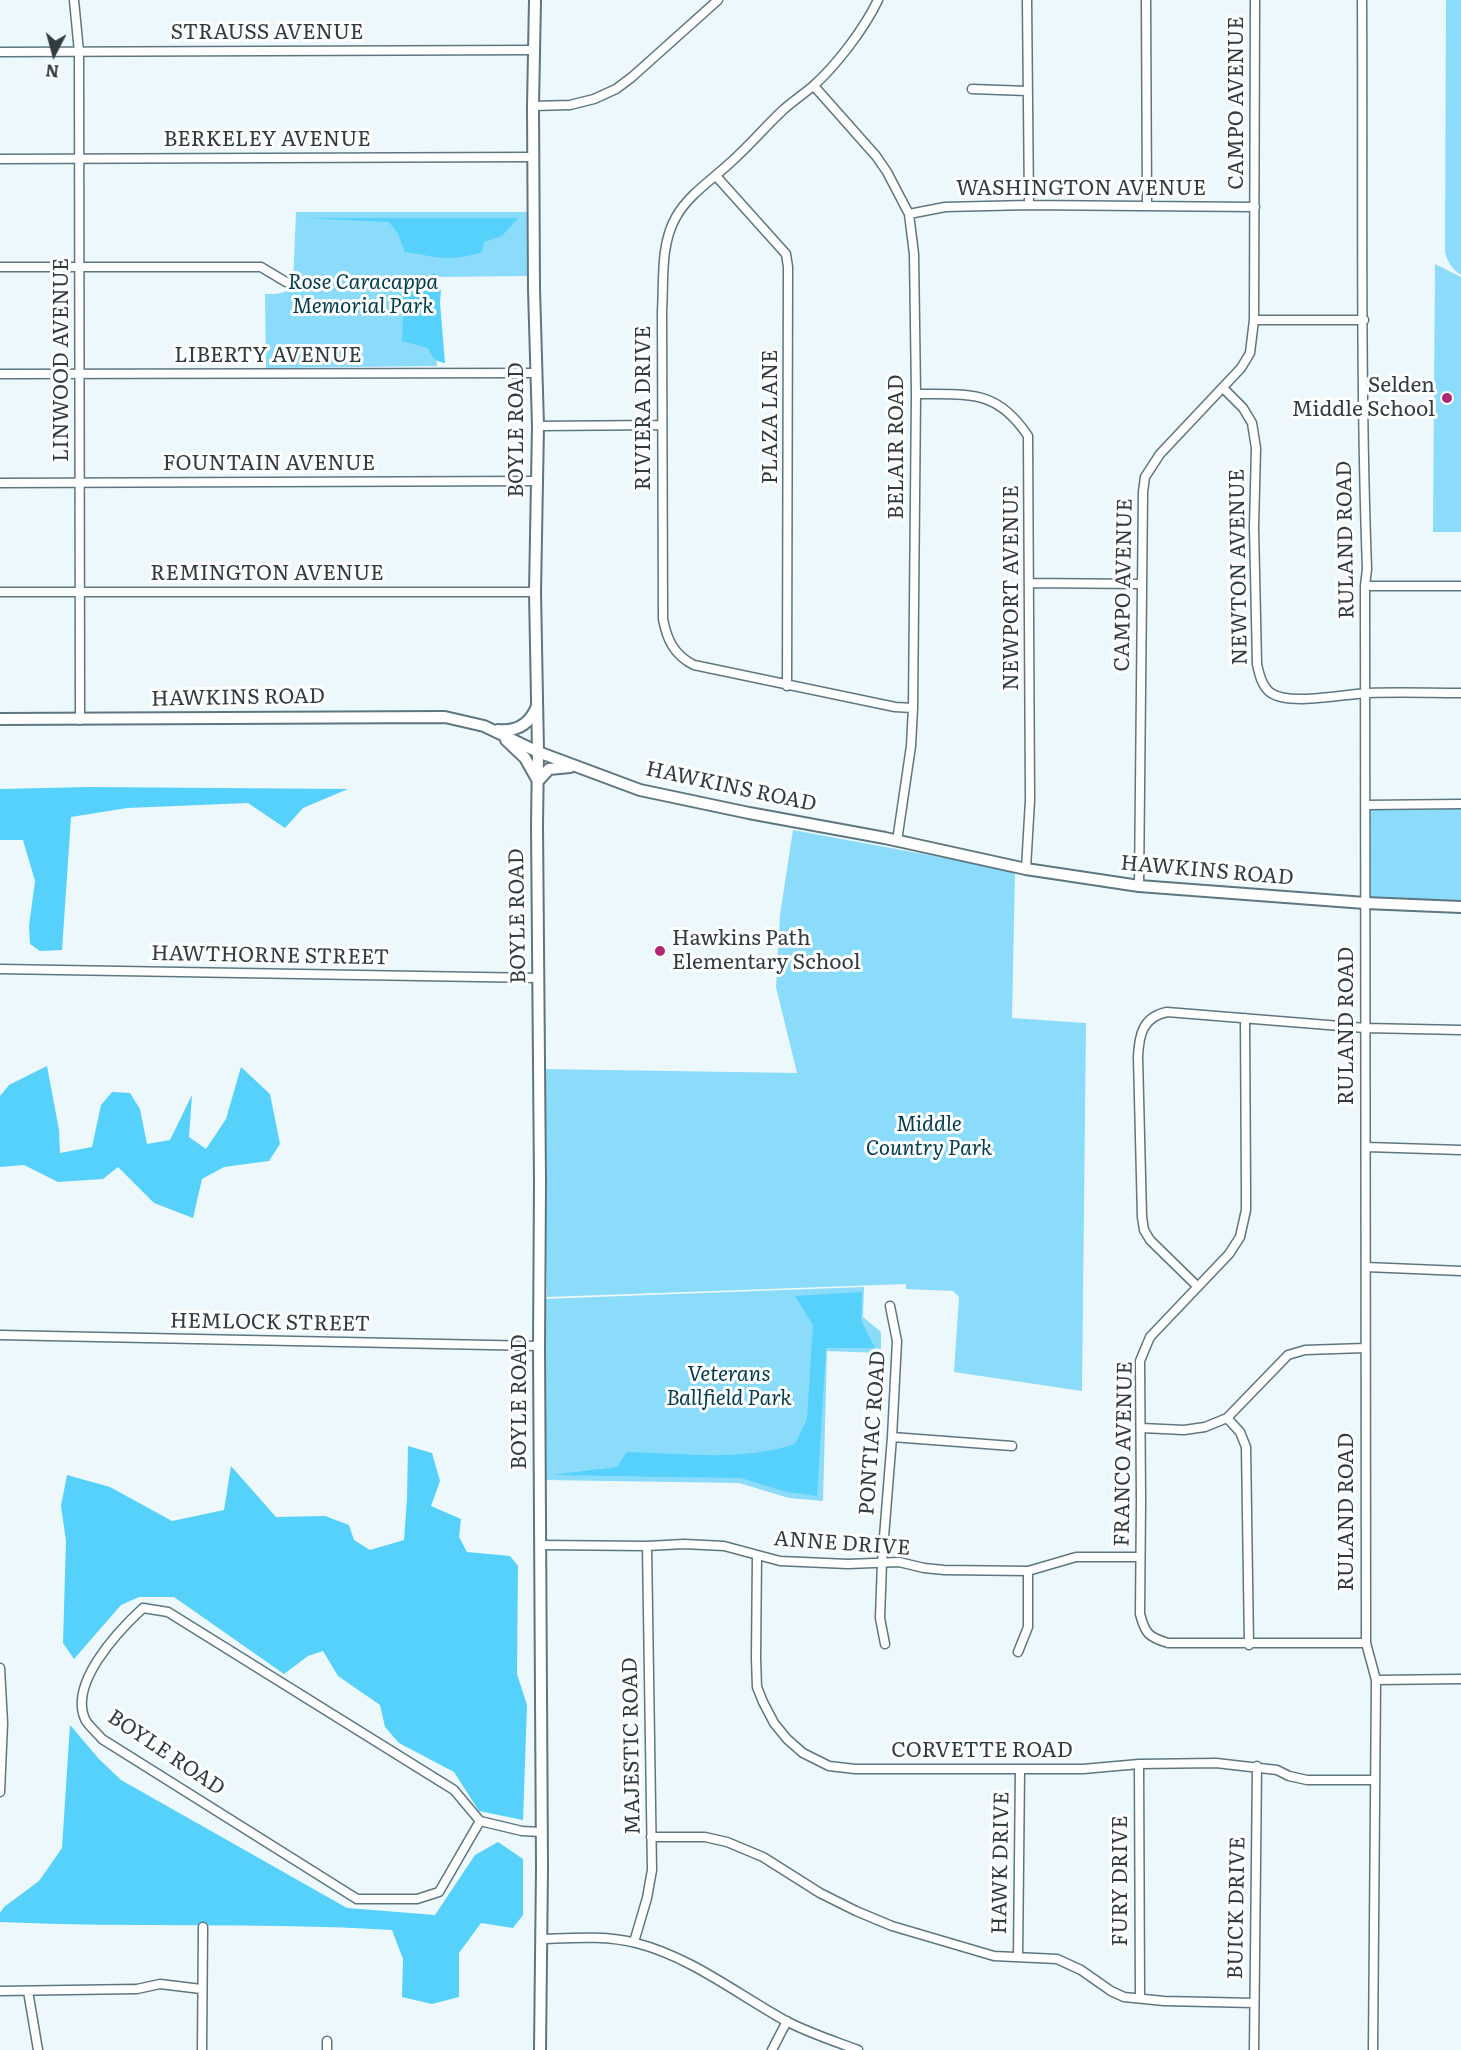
<!DOCTYPE html>
<html>
<head>
<meta charset="utf-8">
<style>
  body { margin:0 }
  #map { position:relative; width:1461px; height:2050px; overflow:hidden; background:#edf8fc; font-family:Literata,serif }
  canvas { display:block }
  .north { position:absolute; left:24px; top:24px; width:60px; height:60px; -webkit-text-stroke:4px #fff; paint-order:stroke; rotate:186deg; font-size:16px; font-weight:700; line-height:24px; text-align:center; color:#313c40 }
  .north::after { content:''; display:block; margin:auto; width:21px; height:27px; background:#313c40; clip-path:polygon(50% 0,100% 100%,50% 72%,0 100%) }
</style>
</head>
<body>
<div id="map">
<canvas width="1461" height="2050"></canvas>
<div class="north">N</div>
</div>
<script>
const ctx = document.querySelector('canvas').getContext('2d');
ctx.lineJoin = 'round';
function fill(path, color) { ctx.fillStyle = color; ctx.fill(path, 'evenodd'); }
function stroke(path, color, width, dash) { ctx.strokeStyle = color; ctx.lineWidth = width; ctx.lineCap = dash ? 'butt' : 'round'; ctx.setLineDash(dash || []); ctx.stroke(path); }
function label(font, color, halo, rows, align = 'center') {
  ctx.font = font + ' Literata,serif'; ctx.lineWidth = 6; ctx.setLineDash([]); ctx.textBaseline = 'middle'; ctx.strokeStyle = halo; ctx.fillStyle = color; for (const [text, x, y, turn = 0] of rows) {
    ctx.save(); ctx.translate(x, y); ctx.rotate((+turn || 0) * Math.PI / 180); ctx.textAlign = isNaN(turn) ? turn : align; if (halo) ctx.strokeText(text, 0, 0); ctx.fillText(text, 0, 0); ctx.restore();
  }
}
fill(new Path2D(`
  M 1446,0 L 1461,0 L 1461,275 C 1452,269 1448,263 1445,252 Z
  M 296,212 L 530,212 L 528,276 L 435,277 L 437,366 L 266,368 L 265,294 C 276,294 287,295 293,284 Z
  M 1435,264 L 1461,277 L 1461,532 L 1433,532 Z
  M 1461,804 L 1461,907 L 1365,903 L 1366,805 Z
  M 793,830 L 1015,871 L 1012,1018 L 1086,1023 L 1082,1391 L 954,1372 L 959,1297 L 953,1291 L 906,1289 L 906,1284 L 547,1297 L 542,1069 L 797,1073 L 776,987 L 780,915 Z
  M 864,1287 L 863,1317 L 881,1332 L 881,1353 L 827,1351 L 823,1501 L 789,1498 L 739,1483 L 545,1480 L 543,1299 Z`), '#8bdbfa');
fill(new Path2D(`
  M 305,218 L 518,218 L 502,236 L 484,242 L 482,252 C 452,262 435,257 405,252 L 398,234 L 389,222 Z
  M 435,273 L 441,289 L 440,303 L 445,363 C 435,361 432,358 428,348 L 402,341 L 404,306 L 401,285 C 414,284 424,280 435,273 Z
  M 89,787 L 348,789 L 303,808 L 285,828 L 248,803 L 127,808 L 71,817 L 62,950 L 40,951 L 30,944 L 29,926 L 35,881 L 23,840 L 0,840 L 0,789 Z
  M 47,1066 L 59,1130 L 60,1153 L 92,1147 L 101,1105 L 112,1092 L 130,1093 L 140,1109 L 147,1144 L 170,1140 L 192,1095 L 189,1137 L 206,1149 L 226,1119 L 241,1067 L 270,1094 L 280,1144 L 269,1161 L 224,1167 L 202,1179 L 193,1218 L 154,1203 L 118,1167 L 103,1179 L 58,1182 L 24,1165 L 0,1167 L 0,1096 L 9,1085 Z
  M 862,1292 L 861,1320 L 875,1348 L 826,1348 L 817,1496 L 787,1492 L 741,1478 L 552,1475 L 617,1467 L 627,1452 C 682,1453 742,1462 795,1444 L 807,1419 L 813,1325 L 795,1296 Z
  M 408,1446 L 432,1453 L 440,1481 L 431,1506 L 461,1519 L 459,1537 L 467,1552 L 510,1556 L 518,1566 L 517,1674 L 527,1705 L 523,1820 L 479,1811 L 454,1772 L 399,1743 L 385,1727 L 380,1705 L 338,1676 L 323,1651 L 308,1656 L 284,1674 L 174,1597 L 139,1597 L 121,1605 L 74,1659 L 63,1643 L 66,1541 L 61,1506 L 67,1475 L 110,1487 L 172,1521 L 224,1510 L 231,1466 L 276,1517 L 325,1516 L 349,1525 L 354,1540 L 370,1550 L 404,1540 L 407,1499 Z
  M 70,1725 L 99,1759 L 121,1780 L 347,1908 L 435,1915 L 475,1855 L 498,1842 L 523,1859 L 523,1915 L 513,1928 L 481,1923 L 459,1953 L 459,1997 L 432,2004 L 402,1997 L 403,1959 L 392,1930 C 262,1922 131,1928 0,1922 L 0,1913 L 4,1907 L 39,1881 L 62,1848 Z`), '#55d1fc');
const minor = new Path2D(`
  M 74,0 L 79,52 L 80,720
  M 878,0 C 864,29 836,66 812,87 C 802,95 792,102 783,110 C 765,127 749,146 731,162 C 713,179 688,195 676,217 C 660,245 664,280 662,311 L 663,619 C 667,640 674,655 694,665 L 895,707 L 913,708
  M 1027,0 L 1029,205
  M 1146,0 L 1147,205
  M 1362,0 C 1363,190 1360,380 1367,569 L 1365,586 L 1366,1643 L 1376,1680 L 1373,2050
  M 0,52 L 534,50
  M 814,86 L 876,156 L 887,172 L 909,214 L 914,254 L 916,394 L 913,708 L 911,746 L 897,841
  M 972,89 L 1027,91
  M 533,106 L 570,105 L 594,99 L 616,89 L 632,77 L 718,0
  M 0,159 L 534,157
  M 716,176 L 786,254 L 788,267 L 787,686
  M 909,214 L 945,207 L 1029,205 L 1255,207
  M 0,267 L 261,267 L 286,282
  M 1254,320 L 1364,320
  M 0,374 L 537,373
  M 1223,388 L 1243,408 L 1252,423 L 1256,448 L 1254,527 L 1257,664 C 1259,674 1262,687 1271,693 C 1290,706 1344,694 1368,693 C 1399,692 1430,693 1461,693
  M 916,394 C 968,395 996,388 1028,436 L 1030,800 L 1026,869
  M 538,426 L 662,425
  M 0,483 L 537,481
  M 1029,583 L 1142,584
  M 1365,586 L 1461,586
  M 0,592 L 535,592
  M 1366,805 L 1461,804
  M 1139,886 L 1143,492 L 1145,477 L 1160,454 L 1241,368 L 1250,353 L 1254,320 L 1255,0
  M 0,969 L 539,978
  M 1245,1018 L 1246,1193 L 1246,1210 L 1240,1237 L 1229,1254 L 1150,1337 L 1140,1361 L 1141,1501 L 1140,1614 C 1145,1633 1148,1637 1168,1643 L 1366,1643
  M 1367,1147 L 1461,1150
  M 1366,1267 L 1461,1271
  M 1198,1287 L 1150,1240 L 1144,1230 L 1142,1217 L 1138,1057 C 1139,1036 1142,1017 1167,1012 L 1365,1028 L 1461,1030
  M 0,1335 L 539,1346
  M 1227,1418 L 1240,1432 L 1246,1447 L 1249,1645
  M 1142,1428 L 1184,1430 L 1205,1427 L 1227,1418 L 1288,1355 L 1305,1350 L 1365,1348
  M 892,1437 L 1012,1446
  M 540,1545 L 647,1546 L 684,1544 L 724,1546 L 780,1561 L 848,1564 L 899,1562 L 924,1568 L 944,1570 L 1028,1571 L 1076,1557 L 1140,1557
  M 757,1555 L 756,1658 L 757,1687 L 763,1702 L 774,1723 L 787,1739 L 803,1753 L 829,1766 L 855,1769 L 1083,1769 L 1139,1764 L 1216,1763 L 1277,1770 L 1289,1776 L 1307,1780 L 1374,1780
  M 885,1644 L 880,1618 L 882,1562 L 892,1437 L 897,1341 L 890,1306
  M 1018,1652 L 1028,1627 L 1028,1571
  M 0,1668 L 3,1723 L 0,1792
  M 1376,1680 L 1461,1679
  M 1139,1764 L 1140,1998
  M 480,1821 L 439,1892 L 417,1899 L 357,1899 L 102,1739 C 97,1733 90,1727 86,1721 C 67,1685 118,1631 143,1608 L 168,1612 L 454,1790 L 480,1821 L 522,1831 L 541,1832
  M 651,1837 L 705,1837 L 727,1842 L 763,1857 L 820,1893 L 856,1911 L 892,1926 L 994,1956 L 1057,1959 L 1081,1970 L 1111,1991 L 1124,1997 L 1164,2001 L 1254,2003
  M 541,1939 C 572,1938 605,1935 636,1943 C 691,1957 737,1994 786,2021 C 809,2033 834,2041 858,2050
  M 634,1942 L 647,1898 L 652,1870 L 647,1546
  M 1018,1957 L 1020,1769
  M 0,1991 L 137,1989 L 160,1984 L 201,1989
  M 28,1991 L 38,2050
  M 327,2041 L 327,2050
  M 202,2050 L 203,1927
  M 772,2050 L 787,2021
  M 1254,2050 L 1257,1766`);
const tertiary = new Path2D(`
  M 535,0 L 533,106 L 534,289 L 538,426 L 535,592 L 538,752 L 537,826 L 540,1182 L 539,1346 L 542,1868 L 540,2050
  M 0,719 L 445,717 L 484,726 L 538,752 L 640,790 L 749,813 L 885,838 L 1026,869 L 1139,886 L 1365,903 L 1461,907
  M 498,730 C 517,732 530,724 537,706
  M 506,740 L 525,758 L 538,781 L 549,769 L 570,767`);
stroke(minor, '#5d7680', 11);
stroke(tertiary, '#5d7680', 14);
stroke(minor, '#fff', 8);
stroke(tertiary, '#fff', 10);
for (const [x, y, r, color] of [
  [1447,398,6,"#ae2970"],
  [660,951,6,"#ae2970"]
]) { const dot = new Path2D(); dot.arc(x, y, r, 0, 2 * Math.PI); ctx.fillStyle = color; ctx.fill(dot); stroke(dot, '#fff', 2); }
label('21px', '#313c40', '#fff', [
  ["STRAUSS AVENUE",267,33],
  ["CAMPO AVENUE",1237,103,-90],
  ["BERKELEY AVENUE",267,140],
  ["WASHINGTON AVENUE",1081,189],
  ["LIBERTY AVENUE",268,356],
  ["LINWOOD AVENUE",62,360,-90],
  ["RIVIERA DRIVE",644,408,-90],
  ["PLAZA LANE",771,417,-90],
  ["BOYLE ROAD",517,430,-90],
  ["BELAIR ROAD",897,447,-90],
  ["FOUNTAIN AVENUE",269,464],
  ["RULAND ROAD",1346,540,-91],
  ["NEWTON AVENUE",1239,567,-91],
  ["REMINGTON AVENUE",267,574],
  ["CAMPO AVENUE",1124,585,-89],
  ["NEWPORT AVENUE",1012,588,-90],
  ["HAWKINS ROAD",238,698,-1],
  ["HAWKINS ROAD",731,787,12],
  ["HAWKINS ROAD",1207,871,5],
  ["BOYLE ROAD",518,916,-91],
  ["HAWTHORNE STREET",270,956,1],
  ["RULAND ROAD",1347,1026,-90],
  ["HEMLOCK STREET",270,1323,1],
  ["BOYLE ROAD",520,1402,-90],
  ["PONTIAC ROAD",873,1433,-86],
  ["FRANCO AVENUE",1124,1454,-89],
  ["RULAND ROAD",1347,1512,-90],
  ["ANNE DRIVE",842,1544,4],
  ["MAJESTIC ROAD",632,1746,-91],
  ["CORVETTE ROAD",982,1751],
  ["BOYLE ROAD",166,1753,34],
  ["HAWK DRIVE",1001,1863,-89],
  ["FURY DRIVE",1121,1881,-90],
  ["BUICK DRIVE",1237,1908,-89]
]);
label('italic 21px', '#003a4c', '#fff', [
  ["Rose Caracappa",363,283],
  ["Memorial Park",363,307],
  ["Middle",929,1125],
  ["Country Park",929,1149],
  ["Veterans",729,1375],
  ["Ballfield Park",729,1399]
]);
label('21px', '#313c40', '#fff', [
  ["Selden",1435,386],
  ["Middle School",1435,410],
  ["Hawkins Path",672,939,"left"],
  ["Elementary School",672,963,"left"]
], 'right');
</script>
</body>
</html>
